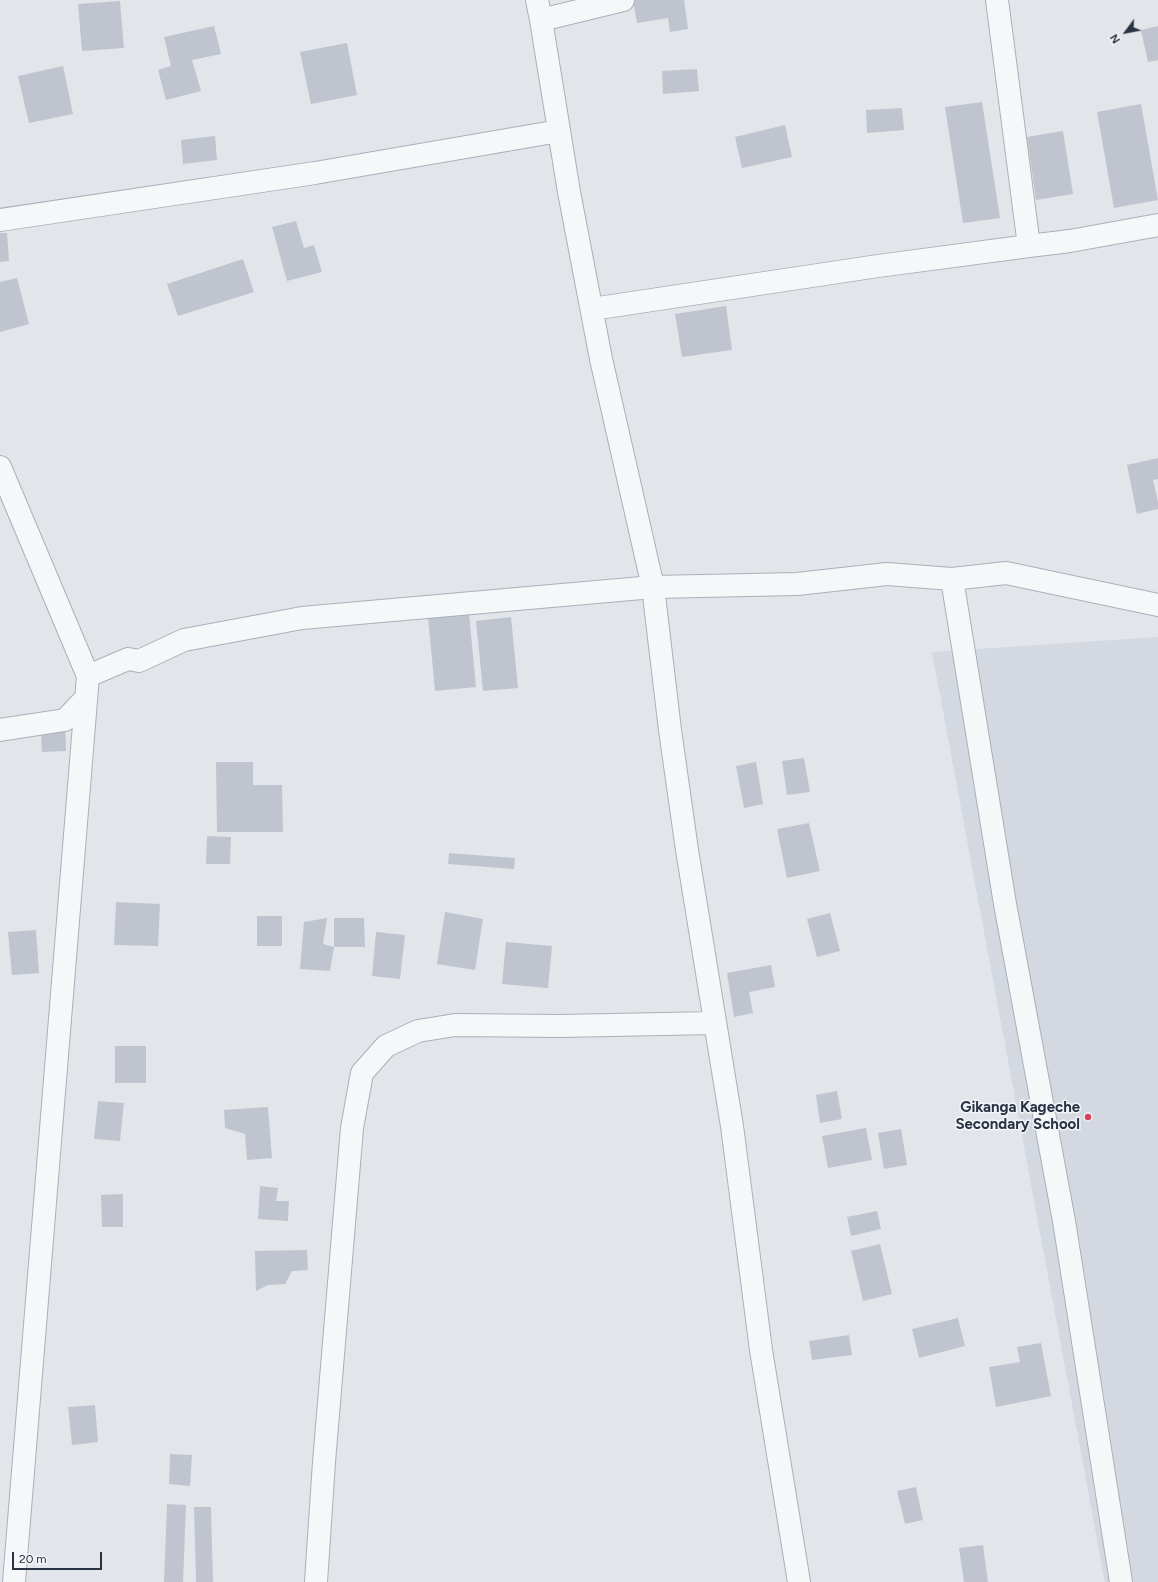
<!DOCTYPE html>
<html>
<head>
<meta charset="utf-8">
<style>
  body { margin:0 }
  #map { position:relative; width:1158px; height:1582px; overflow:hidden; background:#e2e6eb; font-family:Figtree,sans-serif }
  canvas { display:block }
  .north { position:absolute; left:1106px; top:12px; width:40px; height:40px; -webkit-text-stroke:3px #f2f5f8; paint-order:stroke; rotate:238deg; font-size:11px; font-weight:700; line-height:16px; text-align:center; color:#293344 }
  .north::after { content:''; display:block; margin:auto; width:14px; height:18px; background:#293344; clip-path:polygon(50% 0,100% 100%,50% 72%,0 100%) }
  .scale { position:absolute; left:12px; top:1552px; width:90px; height:18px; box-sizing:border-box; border:2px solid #293344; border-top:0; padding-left:5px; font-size:12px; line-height:14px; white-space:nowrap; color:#293344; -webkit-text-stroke:3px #f2f5f8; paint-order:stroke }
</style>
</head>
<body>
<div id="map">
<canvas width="1158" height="1582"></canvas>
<div class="north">N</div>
<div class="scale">20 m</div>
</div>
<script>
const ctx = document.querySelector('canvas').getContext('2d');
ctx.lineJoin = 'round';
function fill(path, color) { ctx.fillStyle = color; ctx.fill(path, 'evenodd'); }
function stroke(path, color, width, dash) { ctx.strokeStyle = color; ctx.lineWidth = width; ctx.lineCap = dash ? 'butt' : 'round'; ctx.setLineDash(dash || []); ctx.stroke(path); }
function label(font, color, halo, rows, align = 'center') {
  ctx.font = font + ' Figtree,sans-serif'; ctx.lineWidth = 3; ctx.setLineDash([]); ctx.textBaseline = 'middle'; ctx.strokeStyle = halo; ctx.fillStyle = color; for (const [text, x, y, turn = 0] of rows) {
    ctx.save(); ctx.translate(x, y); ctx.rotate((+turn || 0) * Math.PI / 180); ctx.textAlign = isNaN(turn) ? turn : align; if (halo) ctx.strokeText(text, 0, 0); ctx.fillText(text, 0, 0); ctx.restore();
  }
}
fill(new Path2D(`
  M 1158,637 L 1158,1582 L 1105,1582 L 932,652 Z`), '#d4d8e0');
fill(new Path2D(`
  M 633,0 L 684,0 L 688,29 L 670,32 L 668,18 L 637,23 Z
  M 120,1 L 124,48 L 82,51 L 78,4 Z
  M 214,26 L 221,54 L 192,60 L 201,91 L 166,100 L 158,70 L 171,66 L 164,37 Z
  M 1158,26 L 1158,60 L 1148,62 L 1141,30 Z
  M 347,43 L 357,95 L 311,104 L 300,52 Z
  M 63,66 L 73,114 L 29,123 L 18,76 Z
  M 697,69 L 699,91 L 663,94 L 662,71 Z
  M 982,102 L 1000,218 L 963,223 L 945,107 Z
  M 1141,104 L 1158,200 L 1114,208 L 1097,112 Z
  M 902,108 L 904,130 L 867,133 L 866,110 Z
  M 785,125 L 792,157 L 742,168 L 735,137 Z
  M 1063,131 L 1073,194 L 1036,200 L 1027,137 Z
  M 215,136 L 217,160 L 183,164 L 181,140 Z
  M 296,221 L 304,248 L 314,245 L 322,272 L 287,281 L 272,227 Z
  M 0,233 L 7,233 L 9,261 L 0,262 Z
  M 243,259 L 254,292 L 178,316 L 167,284 Z
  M 17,278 L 29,324 L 0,332 L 0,282 Z
  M 726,306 L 732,350 L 682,357 L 675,314 Z
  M 1158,458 L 1158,479 L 1153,480 L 1158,502 L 1158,509 L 1137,514 L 1127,465 Z
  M 469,613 L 476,687 L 435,691 L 428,617 Z
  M 511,617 L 518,688 L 483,691 L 476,621 Z
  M 65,720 L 66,751 L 42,752 L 41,732 Z
  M 804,758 L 810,792 L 787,795 L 782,761 Z
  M 216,762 L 253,762 L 253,785 L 282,785 L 283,832 L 217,832 Z
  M 756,762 L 763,804 L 744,808 L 736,766 Z
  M 809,823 L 820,871 L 787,878 L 777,829 Z
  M 207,836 L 231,837 L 230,864 L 206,864 Z
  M 449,853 L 515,858 L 514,869 L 448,864 Z
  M 116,902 L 160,904 L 158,946 L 114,945 Z
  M 445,912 L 483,919 L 475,970 L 437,964 Z
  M 830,913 L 840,951 L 817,957 L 807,919 Z
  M 257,916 L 282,916 L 282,946 L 257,946 Z
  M 327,918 L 323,944 L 334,947 L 330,971 L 300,969 L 304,922 Z
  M 334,918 L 364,918 L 365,947 L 334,947 Z
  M 36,930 L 39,973 L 12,975 L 8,932 Z
  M 376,932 L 405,935 L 400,979 L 372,976 Z
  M 506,942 L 552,946 L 548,988 L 502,984 Z
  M 771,965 L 775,987 L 749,992 L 753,1013 L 734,1017 L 727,973 Z
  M 115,1046 L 146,1046 L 146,1083 L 115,1083 Z
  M 837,1091 L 842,1119 L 820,1123 L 816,1095 Z
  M 98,1101 L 124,1103 L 120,1141 L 94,1139 Z
  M 268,1107 L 272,1158 L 247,1160 L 245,1134 L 225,1128 L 224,1110 Z
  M 866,1128 L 872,1160 L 828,1168 L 822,1136 Z
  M 901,1129 L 907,1165 L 884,1169 L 878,1133 Z
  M 260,1186 L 278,1188 L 276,1201 L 289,1201 L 288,1221 L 258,1219 Z
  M 123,1194 L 123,1227 L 102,1227 L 101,1195 Z
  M 877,1211 L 881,1229 L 851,1236 L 847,1217 Z
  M 880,1244 L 892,1294 L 863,1301 L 851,1251 Z
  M 307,1250 L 308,1270 L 292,1271 L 285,1284 L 268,1285 L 256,1291 L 255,1251 Z
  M 958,1318 L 965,1346 L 919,1358 L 912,1329 Z
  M 849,1335 L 852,1355 L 812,1360 L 809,1341 Z
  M 1041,1343 L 1051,1396 L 996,1407 L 989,1367 L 1020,1362 L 1017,1347 Z
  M 95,1405 L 98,1442 L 72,1445 L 68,1407 Z
  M 170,1454 L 192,1455 L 190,1486 L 169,1484 Z
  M 916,1487 L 923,1520 L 905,1524 L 897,1491 Z
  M 167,1504 L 186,1505 L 183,1582 L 164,1582 Z
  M 194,1507 L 211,1507 L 213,1582 L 196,1582 Z
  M 983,1545 L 988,1582 L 964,1582 L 959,1548 Z`), '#bfc4ce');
const minor = new Path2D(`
  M 537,0 L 541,20 L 569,192 L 601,359 L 653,587 L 670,730 L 687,850 L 732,1126 L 761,1350 L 799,1582
  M 997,0 L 1029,246 L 1070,241 L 1158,225
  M 541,20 L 623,0
  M 0,220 L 315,173 L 559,131
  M 592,309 L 878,266 L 1029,246
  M 0,467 L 88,676
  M 952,579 L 1005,904 L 1064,1221 L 1121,1582
  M 0,730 L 65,720 L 86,698
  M 14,1582 L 88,676 L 128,659 L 139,661 L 184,640 L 302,618 L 653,587 L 797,584 L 887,574 L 952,579 L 1006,573 L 1158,605
  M 316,1582 L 324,1462 L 352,1128 L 362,1073 L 386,1046 L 418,1031 L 455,1025 L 559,1026 L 715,1023`);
stroke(minor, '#aab0b9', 24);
stroke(minor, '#f5f7f9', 22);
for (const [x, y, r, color] of [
  [1088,1117,4,"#d54356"]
]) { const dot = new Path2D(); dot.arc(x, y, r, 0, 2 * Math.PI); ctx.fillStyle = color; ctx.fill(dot); stroke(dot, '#f2f5f8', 1.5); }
label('bold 15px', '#293344', '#f2f5f8', [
  ["Gikanga Kageche",1080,1108],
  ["Secondary School",1080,1125]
], 'right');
</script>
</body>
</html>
